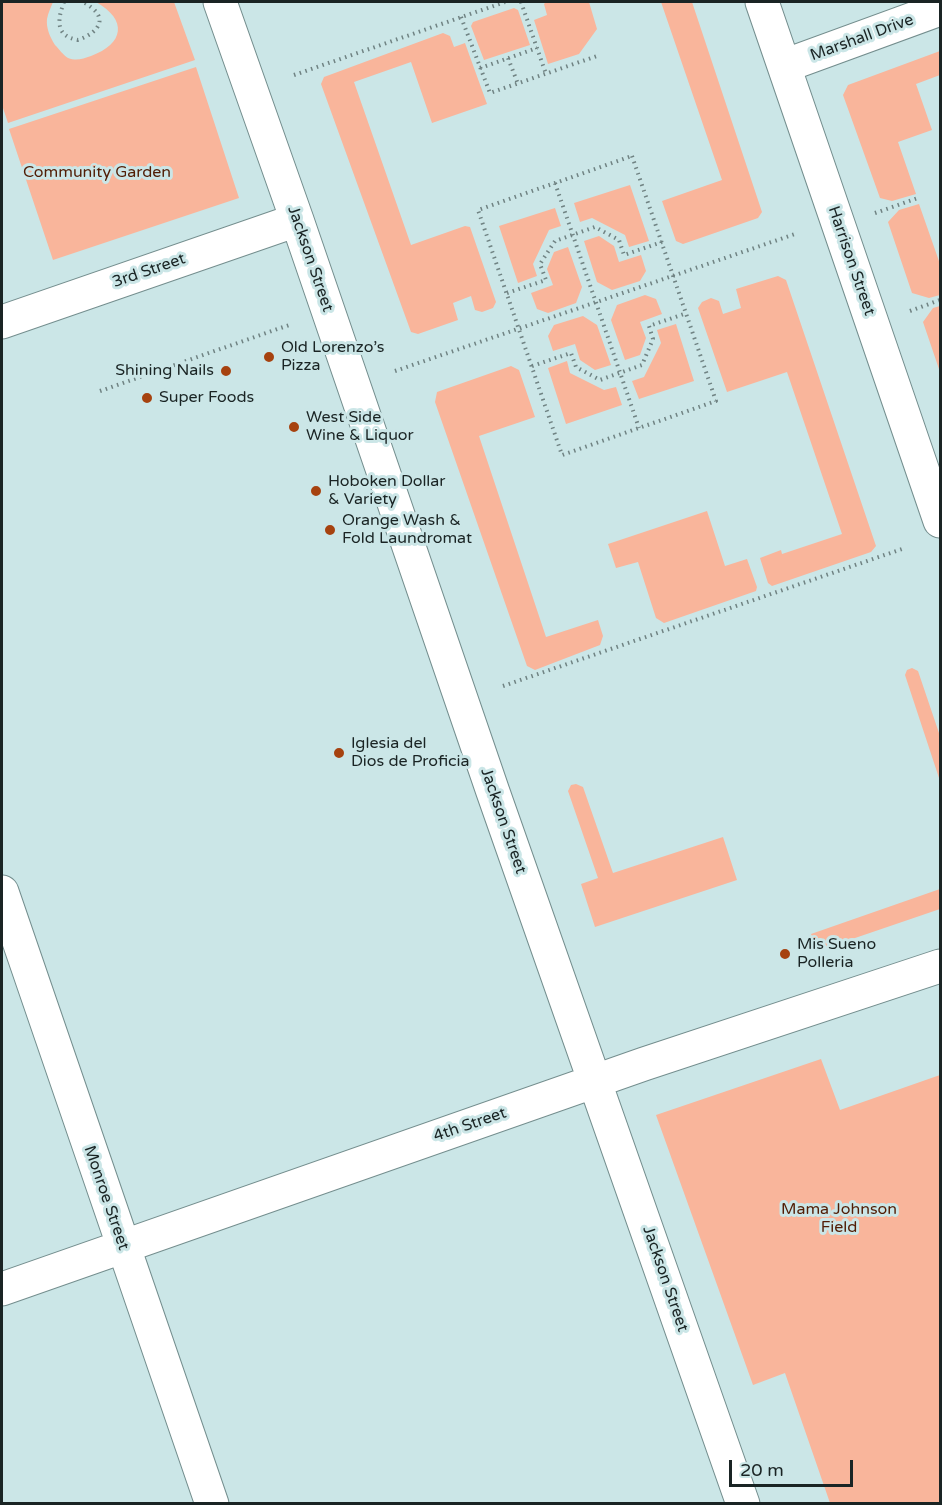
<!DOCTYPE html>
<html>
<head>
<meta charset="utf-8">
<style>
  body { margin:0 }
  #map { position:relative; width:942px; height:1505px; overflow:hidden; background:#cbe6e7; font-family:"Varela Round",sans-serif }
  canvas { display:block }
  .frame { position:absolute; inset:0; border:3px solid #1a2424; pointer-events:none }
  .scale { position:absolute; left:729px; top:1460px; width:124px; height:27px; box-sizing:border-box; border:3px solid #1a2424; border-top:0; padding-left:8px; font-size:18px; line-height:21px; white-space:nowrap; color:#1a2424; -webkit-text-stroke:4px #cbe6e7; paint-order:stroke }
</style>
</head>
<body>
<div id="map">
<canvas width="942" height="1505"></canvas>
<div class="frame"></div>
<div class="scale">20 m</div>
</div>
<script>
const ctx = document.querySelector('canvas').getContext('2d');
ctx.lineJoin = 'round';
function fill(path, color) { ctx.fillStyle = color; ctx.fill(path, 'evenodd'); }
function stroke(path, color, width, dash) { ctx.strokeStyle = color; ctx.lineWidth = width; ctx.lineCap = dash ? 'butt' : 'round'; ctx.setLineDash(dash || []); ctx.stroke(path); }
function label(font, color, halo, rows, align = 'center') {
  ctx.font = font + ' "Varela Round",sans-serif'; ctx.lineWidth = 6; ctx.setLineDash([]); ctx.textBaseline = 'middle'; ctx.strokeStyle = halo; ctx.fillStyle = color; for (const [text, x, y, turn = 0] of rows) {
    ctx.save(); ctx.translate(x, y); ctx.rotate((+turn || 0) * Math.PI / 180); ctx.textAlign = isNaN(turn) ? turn : align; if (halo) ctx.strokeText(text, 0, 0); ctx.fillText(text, 0, 0); ctx.restore();
  }
}
fill(new Path2D(`
  M 2,2 L 53,2 C 51,7 48,13 47,19 C 46,28 50,37 55,45 C 59,49 63,55 68,58 C 76,61 83,59 91,56 C 124,44 128,20 96,2 L 174,2 L 195,60 L 8,123 L 2,105 Z
  M 546,2 L 589,2 L 597,29 L 579,54 L 548,64 L 534,20 L 547,15 L 544,4 Z
  M 661,2 L 692,2 L 762,212 L 758,218 L 683,244 L 676,241 L 662,201 L 722,180 Z
  M 514,8 L 518,10 L 530,45 L 484,60 L 471,26 L 473,22 Z
  M 443,33 L 450,36 L 454,47 L 465,43 L 487,104 L 432,123 L 411,62 L 354,82 L 411,245 L 465,226 L 470,227 L 496,302 L 493,308 L 482,312 L 475,310 L 471,296 L 453,303 L 458,320 L 418,334 L 411,332 L 321,84 L 324,77 Z
  M 940,51 L 940,75 L 916,84 L 932,130 L 898,142 L 916,194 L 892,201 L 880,198 L 843,95 L 848,85 Z
  M 196,67 L 239,198 L 53,260 L 9,129 Z
  M 630,185 L 649,241 L 629,247 L 625,235 L 592,218 L 580,222 L 574,203 Z
  M 919,204 L 940,264 L 940,295 L 929,298 L 912,293 L 888,222 L 899,210 Z
  M 555,208 L 561,226 L 549,230 L 533,264 L 537,276 L 518,283 L 499,226 Z
  M 599,236 L 614,246 L 619,262 L 641,255 L 646,271 L 640,281 L 612,290 L 597,282 L 584,241 Z
  M 568,247 L 582,287 L 576,303 L 548,313 L 537,309 L 531,293 L 553,285 L 547,269 L 554,252 Z
  M 778,276 L 786,280 L 876,546 L 871,552 L 772,586 L 768,583 L 760,558 L 781,550 L 782,554 L 842,534 L 787,372 L 727,392 L 698,308 L 702,302 L 711,298 L 719,301 L 723,314 L 741,308 L 736,289 Z
  M 645,295 L 656,299 L 662,314 L 640,322 L 646,338 L 640,355 L 625,360 L 611,320 L 617,305 Z
  M 940,306 L 940,372 L 923,322 L 933,308 Z
  M 583,316 L 597,325 L 611,365 L 595,370 L 580,360 L 575,344 L 553,351 L 548,336 L 554,325 Z
  M 676,324 L 694,381 L 639,399 L 632,381 L 644,377 L 661,343 L 657,330 Z
  M 567,361 L 570,373 L 604,390 L 616,387 L 622,405 L 566,424 L 548,368 Z
  M 511,366 L 519,370 L 535,417 L 479,436 L 546,637 L 598,620 L 603,636 L 600,645 L 535,670 L 527,666 L 435,402 L 437,392 Z
  M 707,511 L 725,566 L 747,559 L 757,587 L 756,591 L 664,623 L 656,618 L 638,562 L 616,568 L 608,544 Z
  M 912,668 L 918,671 L 940,736 L 940,781 L 905,675 L 907,670 Z
  M 576,784 L 583,787 L 613,873 L 723,837 L 737,880 L 595,927 L 581,884 L 598,878 L 568,791 L 571,785 Z
  M 940,889 L 940,909 L 817,951 L 811,934 Z
  M 821,1059 L 840,1110 L 940,1075 L 940,1503 L 830,1503 L 785,1373 L 753,1385 L 656,1115 Z`), '#f9b59b');
const minor = new Path2D(`
  M 220,2 L 297,220 L 493,792 L 743,1504
  M 762,2 L 940,521
  M 784,66 L 940,9
  M 2,322 L 297,220
  M 2,892 L 212,1504
  M 2,1289 L 644,1064 L 940,966`);
stroke(minor, '#748e8e', 35);
stroke(new Path2D(`
  M 64,2 C 58,18 54,36 78,40 C 102,31 109,16 83,2
  M 521,2 L 546,74
  M 461,17 L 490,93 L 597,56
  M 508,58 L 518,84
  M 480,68 L 537,48
  M 294,75 L 505,2
  M 632,156 L 716,401 L 562,455 L 478,210 Z
  M 555,183 L 639,428
  M 875,213 L 918,198
  M 507,293 L 546,280 L 540,264 L 555,241 L 595,227 L 619,240 L 624,255 L 662,242
  M 910,311 L 940,300
  M 532,366 L 571,353 L 576,367 L 600,380 L 642,365 L 653,339 L 649,326 L 687,313
  M 395,371 L 798,233
  M 100,391 L 292,324
  M 503,686 L 905,548`), '#708383', 4, [1.5, 4.5]);
stroke(minor, '#fff', 33);
for (const [x, y, r, color] of [
  [269,357,6,"#a6420f"],
  [226,371,6,"#a6420f"],
  [147,398,6,"#a6420f"],
  [294,427,6,"#a6420f"],
  [316,491,6,"#a6420f"],
  [330,530,6,"#a6420f"],
  [339,753,6,"#a6420f"],
  [785,954,6,"#a6420f"]
]) { const dot = new Path2D(); dot.arc(x, y, r, 0, 2 * Math.PI); ctx.fillStyle = color; ctx.fill(dot); stroke(dot, '#cbe6e7', 2); }
label('16px', '#1a2424', '#cbe6e7', [
  ["Marshall Drive",862,38,-20],
  ["Jackson Street",310,259,71],
  ["Harrison Street",851,261,71],
  ["3rd Street",149,271,-19],
  ["Jackson Street",503,821,71],
  ["4th Street",470,1125,-19],
  ["Monroe Street",106,1198,71],
  ["Jackson Street",665,1279,71]
]);
label('16px', '#511d05', '#cbe6e7', [
  ["Community Garden",97,173],
  ["Mama Johnson",839,1210],
  ["Field",839,1228]
]);
label('16px', '#1a2424', '#cbe6e7', [
  ["Old Lorenzo’s",281,348],
  ["Pizza",281,366],
  ["Shining Nails",214,371,"right"],
  ["Super Foods",159,398],
  ["West Side",306,418],
  ["Wine & Liquor",306,436],
  ["Hoboken Dollar",328,482],
  ["& Variety",328,500],
  ["Orange Wash &",342,521],
  ["Fold Laundromat",342,539],
  ["Iglesia del",351,744],
  ["Dios de Proficia",351,762],
  ["Mis Sueno",797,945],
  ["Polleria",797,963]
], 'left');
</script>
</body>
</html>
